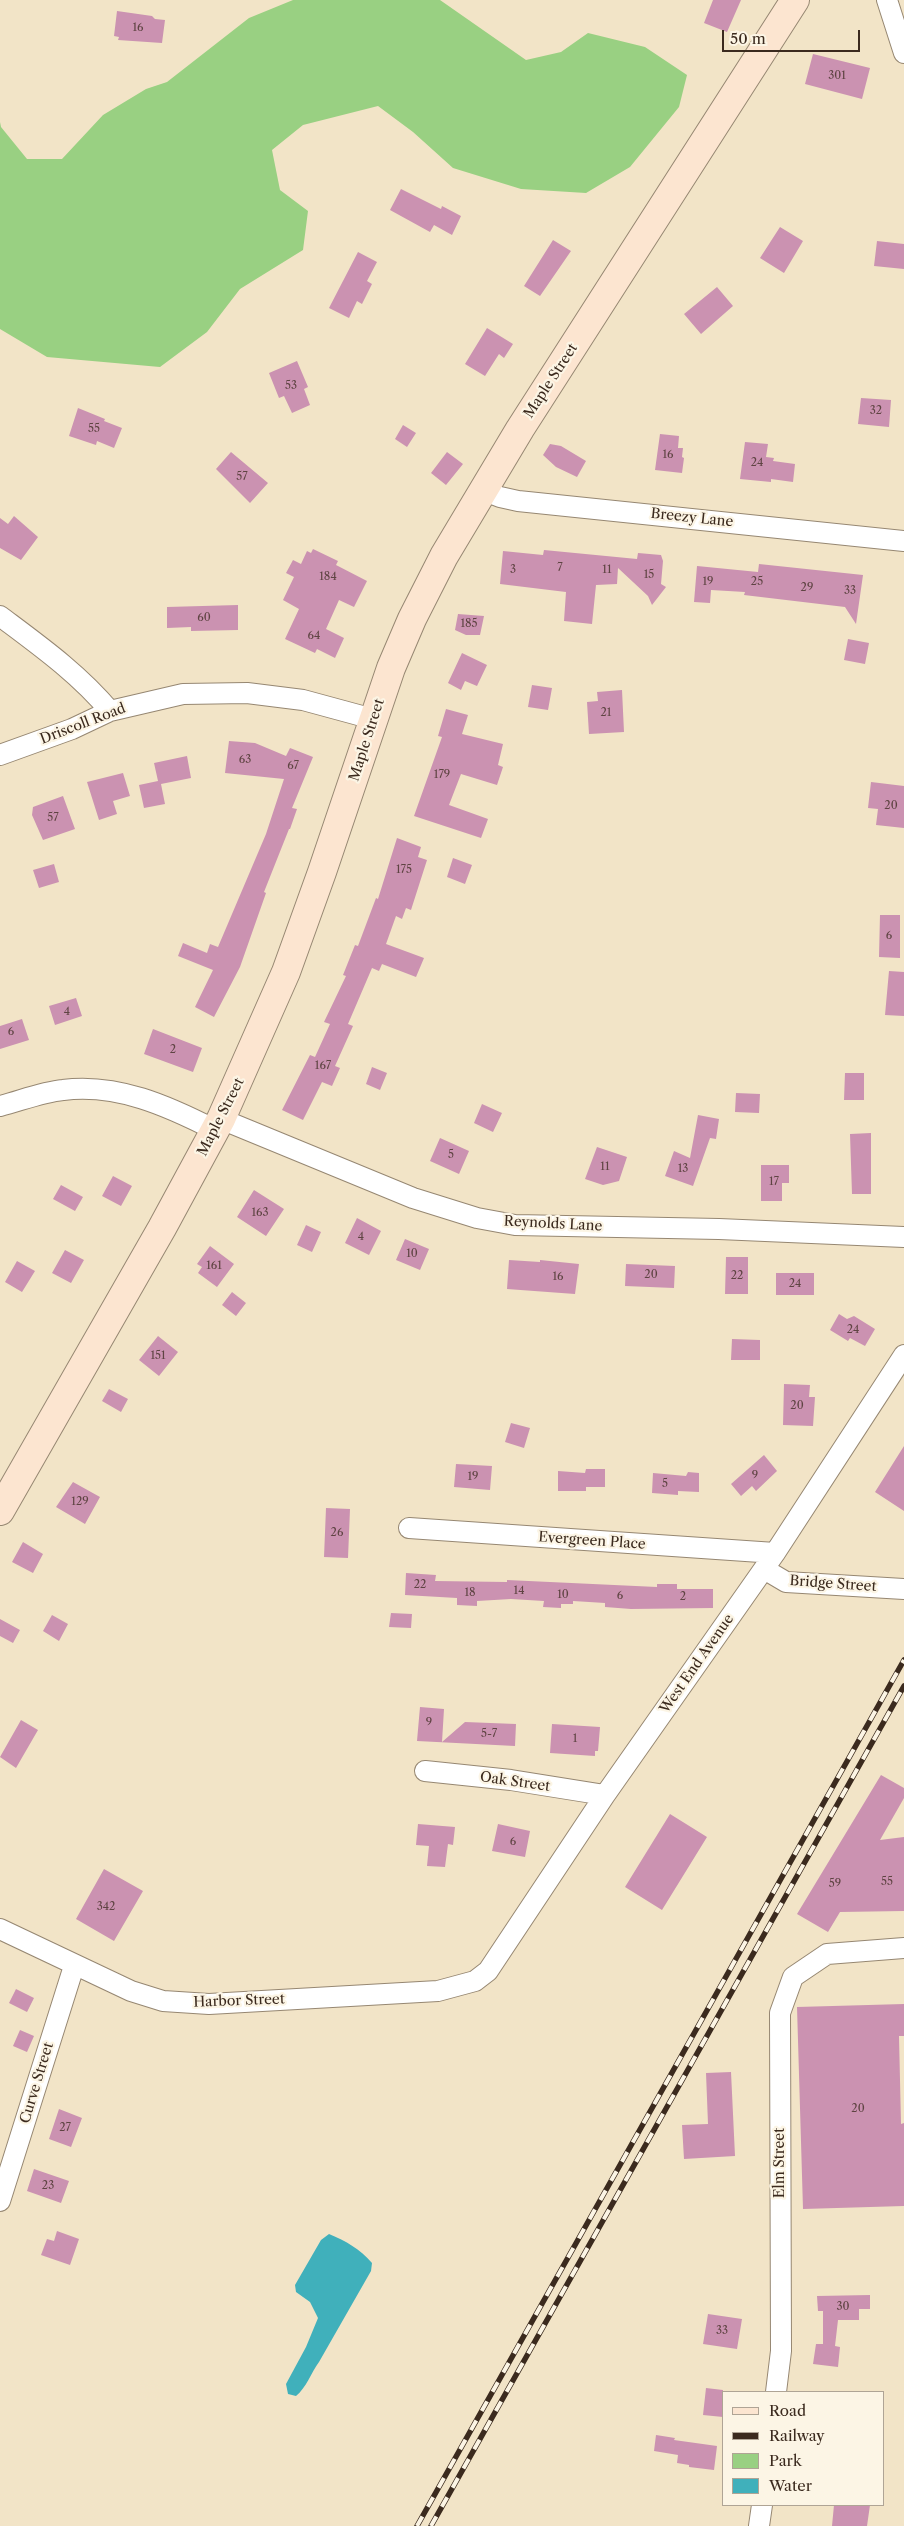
<!DOCTYPE html>
<html>
<head>
<meta charset="utf-8">
<style>
  body { margin:0 }
  #map { position:relative; width:904px; height:2526px; overflow:hidden; background:#f2e4c7; font-family:"Libre Caslon Text",serif }
  canvas { display:block }
  .legend { position:absolute; left:722px; top:2391px; width:162px; height:115px; box-sizing:border-box; background:#fcf5e5; border:1px solid #afa495; margin:0; padding:6px 9px; list-style:none; font-size:15px; color:#3b2a1e }
  .legend li { display:flex; align-items:center; gap:10px; height:25px }
  .legend b { width:25px; border:1px solid #afa495 }
  .scale { position:absolute; left:722px; top:30px; width:138px; height:22px; box-sizing:border-box; border:2px solid #3b2a1e; border-top:0; padding-left:6px; font-size:15px; line-height:18px; white-space:nowrap; color:#3b2a1e; -webkit-text-stroke:4px #fcf5e5; paint-order:stroke }
</style>
</head>
<body>
<div id="map">
<canvas width="904" height="2526"></canvas>
<ul class="legend">
<li><b style="height:6px;background:#fce5d0"></b>Road</li>
<li><b style="height:6px;background:#3b2a1e"></b>Railway</li>
<li><b style="height:14px;background:#99d082"></b>Park</li>
<li><b style="height:14px;background:#40b0bb"></b>Water</li>
</ul>
<div class="scale">50 m</div>
</div>
<script>
const ctx = document.querySelector('canvas').getContext('2d');
ctx.lineJoin = 'round';
function fill(path, color) { ctx.fillStyle = color; ctx.fill(path, 'evenodd'); }
function stroke(path, color, width, dash) { ctx.strokeStyle = color; ctx.lineWidth = width; ctx.lineCap = dash ? 'butt' : 'round'; ctx.setLineDash(dash || []); ctx.stroke(path); }
function label(font, color, halo, rows, align = 'center') {
  ctx.font = font + ' "Libre Caslon Text",serif'; ctx.lineWidth = 4.5; ctx.setLineDash([]); ctx.textBaseline = 'middle'; ctx.strokeStyle = halo; ctx.fillStyle = color; for (const [text, x, y, turn = 0] of rows) {
    ctx.save(); ctx.translate(x, y); ctx.rotate((+turn || 0) * Math.PI / 180); ctx.textAlign = isNaN(turn) ? turn : align; if (halo) ctx.strokeText(text, 0, 0); ctx.fillText(text, 0, 0); ctx.restore();
  }
}
fill(new Path2D(`
  M 293,0 L 440,0 L 526,60 L 561,52 L 588,33 L 645,47 L 687,75 L 679,107 L 630,167 L 586,193 L 521,189 L 453,168 L 413,132 L 378,106 L 303,125 L 272,150 L 280,190 L 308,211 L 303,250 L 240,289 L 207,332 L 160,367 L 47,357 L 0,329 L 0,122 L 1,127 L 27,159 L 62,159 L 103,115 L 146,89 L 167,82 L 249,18 Z`), '#99d082');
fill(new Path2D(`
  M 329,2234 C 346,2241 360,2249 372,2263 L 371,2271 L 319,2362 C 311,2373 306,2388 296,2396 L 288,2394 L 286,2384 L 306,2347 L 318,2318 L 310,2302 L 296,2292 L 295,2285 L 321,2240 Z`), '#40b0bb');
fill(new Path2D(`
  M 713,0 L 741,0 L 727,32 L 704,23 Z
  M 117,11 L 152,16 L 155,19 L 165,20 L 162,43 L 118,40 L 119,37 L 114,36 Z
  M 813,54 L 870,68 L 862,99 L 805,84 Z
  M 401,189 L 441,209 L 442,206 L 461,216 L 452,235 L 434,225 L 430,232 L 390,210 Z
  M 780,227 L 803,241 L 784,273 L 760,258 Z
  M 553,240 L 571,251 L 540,296 L 524,286 Z
  M 877,241 L 904,244 L 904,269 L 874,266 Z
  M 358,252 L 377,262 L 367,281 L 372,284 L 362,304 L 357,301 L 349,318 L 329,308 Z
  M 717,287 L 733,306 L 701,334 L 684,314 Z
  M 487,328 L 513,344 L 504,358 L 499,354 L 485,376 L 465,364 Z
  M 297,361 L 308,387 L 304,389 L 310,405 L 292,413 L 284,396 L 279,398 L 269,373 Z
  M 861,398 L 891,400 L 889,427 L 858,424 Z
  M 78,408 L 105,419 L 104,421 L 122,428 L 114,448 L 97,441 L 96,445 L 69,436 Z
  M 403,425 L 416,433 L 407,447 L 395,439 Z
  M 660,434 L 679,436 L 678,448 L 683,448 L 682,457 L 684,458 L 682,473 L 655,470 Z
  M 745,442 L 768,444 L 766,457 L 774,458 L 773,461 L 795,464 L 793,482 L 771,479 L 771,482 L 740,479 Z
  M 550,444 L 561,446 L 586,461 L 577,477 L 556,467 L 543,455 Z
  M 231,452 L 268,483 L 250,503 L 216,469 Z
  M 447,452 L 463,464 L 446,485 L 431,473 Z
  M 14,516 L 38,537 L 21,560 L 0,548 L 0,518 L 8,524 Z
  M 313,549 L 338,561 L 336,565 L 367,581 L 354,607 L 339,600 L 326,629 L 344,638 L 335,658 L 317,649 L 315,653 L 285,639 L 299,609 L 283,600 L 294,577 L 286,573 L 293,560 L 301,564 L 307,551 L 311,553 Z
  M 544,550 L 637,559 L 638,553 L 661,555 L 663,561 L 661,584 L 666,587 L 652,605 L 648,596 L 618,568 L 617,584 L 596,585 L 592,624 L 564,621 L 566,592 L 500,584 L 503,551 L 543,555 Z
  M 759,564 L 863,575 L 856,624 L 845,607 L 744,595 L 745,592 L 711,590 L 710,603 L 694,602 L 697,566 L 758,572 Z
  M 238,605 L 238,630 L 191,631 L 191,627 L 167,628 L 167,607 Z
  M 458,614 L 484,616 L 480,635 L 466,635 L 455,630 Z
  M 848,639 L 869,643 L 865,664 L 844,660 Z
  M 462,653 L 487,665 L 477,686 L 465,681 L 461,690 L 448,683 Z
  M 532,685 L 552,688 L 548,710 L 528,707 Z
  M 622,690 L 624,732 L 589,734 L 587,702 L 598,701 L 597,692 Z
  M 446,709 L 468,715 L 462,734 L 503,744 L 498,765 L 503,767 L 497,785 L 461,774 L 449,805 L 488,819 L 481,838 L 414,816 L 442,737 L 438,736 Z
  M 229,741 L 255,743 L 286,756 L 290,748 L 313,757 L 292,808 L 297,809 L 290,829 L 289,829 L 264,892 L 266,893 L 240,967 L 214,1017 L 195,1007 L 213,970 L 178,956 L 183,943 L 207,953 L 210,944 L 218,947 L 266,834 L 284,779 L 225,773 Z
  M 187,756 L 191,778 L 161,784 L 165,804 L 144,808 L 139,785 L 158,781 L 154,763 Z
  M 123,773 L 130,796 L 113,801 L 117,814 L 99,820 L 87,782 Z
  M 871,782 L 904,786 L 904,828 L 876,825 L 878,809 L 868,808 Z
  M 63,796 L 75,829 L 43,840 L 32,815 L 33,807 Z
  M 397,838 L 421,847 L 418,857 L 427,860 L 411,910 L 406,908 L 402,919 L 396,916 L 386,944 L 424,958 L 416,977 L 382,964 L 379,971 L 372,968 L 348,1024 L 353,1026 L 335,1066 L 340,1068 L 332,1086 L 322,1082 L 303,1120 L 282,1110 L 310,1055 L 315,1057 L 330,1024 L 324,1022 L 346,976 L 343,975 L 355,945 L 358,946 L 376,898 L 378,899 Z
  M 453,858 L 472,865 L 465,884 L 447,877 Z
  M 54,864 L 59,882 L 39,888 L 33,870 Z
  M 880,915 L 900,915 L 900,958 L 879,957 Z
  M 889,971 L 904,972 L 904,1016 L 885,1015 Z
  M 76,998 L 82,1016 L 55,1025 L 49,1006 Z
  M 22,1019 L 29,1040 L 0,1049 L 0,1026 Z
  M 153,1029 L 202,1048 L 193,1072 L 144,1054 Z
  M 372,1067 L 387,1073 L 380,1090 L 366,1084 Z
  M 845,1073 L 864,1073 L 864,1100 L 844,1100 Z
  M 736,1093 L 760,1094 L 759,1113 L 735,1112 Z
  M 482,1104 L 502,1113 L 493,1132 L 474,1123 Z
  M 698,1115 L 719,1119 L 716,1139 L 710,1138 L 693,1186 L 665,1176 L 674,1151 L 690,1158 Z
  M 871,1133 L 871,1194 L 852,1194 L 850,1134 Z
  M 440,1138 L 469,1151 L 459,1174 L 430,1161 Z
  M 597,1147 L 627,1157 L 619,1181 L 603,1185 L 585,1179 Z
  M 761,1165 L 789,1165 L 789,1183 L 782,1183 L 782,1201 L 761,1201 Z
  M 113,1176 L 132,1186 L 121,1206 L 102,1196 Z
  M 61,1185 L 83,1197 L 75,1211 L 53,1199 Z
  M 254,1190 L 284,1209 L 266,1236 L 237,1217 Z
  M 357,1218 L 381,1231 L 369,1255 L 345,1243 Z
  M 306,1225 L 321,1232 L 312,1252 L 297,1245 Z
  M 405,1239 L 429,1249 L 420,1270 L 396,1260 Z
  M 210,1246 L 234,1264 L 217,1287 L 198,1273 L 202,1267 L 197,1264 Z
  M 65,1250 L 84,1260 L 71,1283 L 52,1273 Z
  M 726,1257 L 748,1257 L 748,1294 L 725,1294 Z
  M 509,1260 L 540,1262 L 540,1260 L 579,1264 L 575,1294 L 507,1289 Z
  M 17,1261 L 35,1271 L 22,1292 L 5,1282 Z
  M 626,1264 L 675,1266 L 674,1288 L 625,1286 Z
  M 776,1273 L 814,1273 L 814,1295 L 776,1295 Z
  M 232,1292 L 246,1303 L 236,1316 L 222,1305 Z
  M 839,1314 L 847,1319 L 854,1316 L 875,1329 L 865,1346 L 850,1338 L 848,1341 L 830,1330 Z
  M 158,1336 L 178,1352 L 159,1376 L 139,1360 Z
  M 732,1339 L 760,1340 L 760,1360 L 731,1360 Z
  M 784,1384 L 810,1385 L 809,1397 L 815,1397 L 813,1426 L 783,1425 Z
  M 109,1389 L 128,1399 L 121,1412 L 102,1401 Z
  M 511,1423 L 530,1428 L 524,1448 L 505,1442 Z
  M 904,1446 L 904,1511 L 875,1492 Z
  M 764,1455 L 777,1471 L 756,1491 L 752,1486 L 741,1496 L 731,1484 Z
  M 456,1464 L 492,1466 L 490,1490 L 454,1487 Z
  M 586,1469 L 605,1469 L 605,1487 L 586,1487 L 586,1491 L 558,1491 L 558,1471 L 585,1473 Z
  M 688,1472 L 699,1473 L 699,1492 L 678,1491 L 678,1495 L 652,1493 L 653,1473 L 686,1476 Z
  M 73,1482 L 100,1497 L 85,1524 L 56,1507 Z
  M 326,1508 L 350,1509 L 348,1558 L 324,1557 Z
  M 23,1542 L 43,1554 L 33,1573 L 12,1562 Z
  M 406,1573 L 436,1575 L 435,1581 L 507,1582 L 507,1580 L 657,1587 L 657,1584 L 677,1584 L 677,1589 L 713,1589 L 713,1608 L 631,1609 L 605,1607 L 605,1603 L 573,1601 L 573,1604 L 561,1604 L 561,1608 L 543,1607 L 544,1601 L 511,1599 L 477,1601 L 477,1606 L 457,1605 L 457,1598 L 405,1595 Z
  M 391,1613 L 412,1614 L 411,1628 L 389,1627 Z
  M 52,1615 L 68,1624 L 59,1641 L 43,1631 Z
  M 0,1619 L 20,1630 L 13,1643 L 0,1636 Z
  M 420,1707 L 444,1709 L 442,1742 L 465,1722 L 516,1724 L 515,1746 L 417,1741 Z
  M 21,1720 L 38,1730 L 16,1768 L 0,1757 Z
  M 552,1724 L 600,1727 L 598,1751 L 595,1751 L 595,1756 L 550,1753 Z
  M 881,1775 L 904,1788 L 904,1798 L 880,1840 L 904,1837 L 904,1911 L 840,1912 L 828,1932 L 797,1914 Z
  M 670,1814 L 707,1837 L 662,1910 L 625,1887 Z
  M 418,1824 L 455,1827 L 453,1845 L 448,1844 L 445,1867 L 427,1866 L 429,1846 L 416,1845 Z
  M 498,1824 L 530,1831 L 525,1857 L 492,1851 Z
  M 104,1869 L 143,1891 L 114,1941 L 76,1919 Z
  M 16,1989 L 34,1998 L 27,2012 L 9,2003 Z
  M 904,2004 L 904,2036 L 899,2036 L 901,2124 L 904,2123 L 904,2206 L 803,2209 L 797,2007 Z
  M 20,2030 L 34,2036 L 27,2052 L 13,2046 Z
  M 731,2072 L 735,2156 L 684,2159 L 682,2125 L 708,2124 L 706,2073 Z
  M 59,2109 L 82,2118 L 71,2147 L 49,2139 Z
  M 34,2169 L 69,2181 L 61,2203 L 27,2191 Z
  M 57,2231 L 79,2239 L 70,2265 L 41,2255 L 47,2239 L 54,2241 Z
  M 870,2295 L 870,2309 L 859,2309 L 859,2320 L 838,2320 L 835,2346 L 840,2347 L 838,2367 L 813,2364 L 816,2344 L 823,2344 L 823,2311 L 818,2311 L 817,2296 Z
  M 708,2314 L 742,2319 L 737,2349 L 703,2344 Z
  M 706,2388 L 723,2390 L 723,2417 L 703,2415 Z
  M 656,2435 L 675,2438 L 674,2440 L 717,2446 L 714,2470 L 689,2467 L 689,2465 L 677,2463 L 678,2455 L 654,2451 Z
  M 834,2505 L 870,2505 L 867,2526 L 832,2526 Z`), '#cb92b1');
const street = new Path2D(`
  M 887,0 L 904,53
  M 482,490 L 500,497 L 518,501 L 904,541
  M 0,616 C 40,646 78,673 110,711
  M 0,755 L 72,729 L 110,711 L 183,694 L 247,693 L 303,700 L 373,719
  M 0,1106 C 20,1101 42,1092 63,1090 C 117,1083 168,1106 215,1130
  M 221,1119 L 413,1198 L 477,1218 L 515,1225 L 719,1229 L 904,1237
  M 409,1528 L 775,1553
  M 764,1569 L 786,1582 L 904,1589
  M 425,1771 L 511,1780 L 605,1795
  M 0,1929 L 131,1991 L 163,2001 L 209,2004 L 438,1991 L 475,1981 L 488,1971 L 605,1795 L 775,1553 L 904,1355
  M 0,2201 L 74,1966
  M 776,2392 L 781,2351 L 780,2013 L 793,1977 L 827,1954 L 904,1948
  M 759,2526 L 762,2505`);
const secondary = new Path2D(`
  M 0,1511 L 162,1228 L 221,1119 L 286,972 L 322,872 L 391,668 L 412,619 L 444,556 L 520,429 L 795,0`);
stroke(street, '#968772', 22);
stroke(secondary, '#968772', 30);
stroke(street, '#fff', 20);
stroke(secondary, '#fce5d0', 28);
const rail = new Path2D(`
  M 417,2526 L 904,1660
  M 431,2526 L 904,1686`);
stroke(rail, '#3b2a1e', 5.5);
stroke(rail, '#fcf5e5', 4, [11]);
label('11px', '#5f4443', null, [
  ["16",138,28],
  ["301",837,76],
  ["53",291,386],
  ["32",876,411],
  ["55",94,429],
  ["16",668,455],
  ["24",757,463],
  ["57",242,477],
  ["7",560,568],
  ["3",513,570],
  ["11",607,570],
  ["15",649,575],
  ["184",328,577],
  ["19",708,582],
  ["25",757,582],
  ["29",807,588],
  ["33",850,591],
  ["60",204,618],
  ["185",469,624],
  ["64",314,636],
  ["21",606,713],
  ["63",245,760],
  ["67",293,766],
  ["179",442,775],
  ["20",891,806],
  ["57",53,818],
  ["175",404,870],
  ["6",889,936],
  ["4",67,1012],
  ["6",11,1032],
  ["2",173,1050],
  ["167",323,1066],
  ["5",451,1155],
  ["11",605,1167],
  ["13",683,1169],
  ["17",774,1182],
  ["163",260,1213],
  ["4",361,1237],
  ["10",412,1254],
  ["161",214,1266],
  ["20",651,1275],
  ["22",737,1276],
  ["16",558,1277],
  ["24",795,1284],
  ["24",853,1330],
  ["151",158,1356],
  ["20",797,1406],
  ["9",755,1476],
  ["19",473,1477],
  ["5",665,1484],
  ["129",80,1502],
  ["26",337,1533],
  ["22",420,1585],
  ["14",519,1591],
  ["18",470,1593],
  ["10",563,1595],
  ["6",620,1596],
  ["2",683,1597],
  ["9",429,1723],
  ["5-7",489,1734],
  ["1",575,1739],
  ["6",513,1842],
  ["55",887,1882],
  ["59",835,1884],
  ["342",106,1907],
  ["20",858,2109],
  ["27",65,2128],
  ["23",48,2186],
  ["30",843,2307],
  ["33",722,2331]
]);
label('14px', '#3b2a1e', '#fcf5e5', [
  ["Maple Street",551,381,-57],
  ["Breezy Lane",692,518,6],
  ["Driscoll Road",83,724,-21],
  ["Maple Street",367,740,-72],
  ["Maple Street",221,1117,-63],
  ["Reynolds Lane",553,1224,3],
  ["Evergreen Place",592,1541,4],
  ["Bridge Street",833,1584,4],
  ["West End Avenue",697,1664,-55],
  ["Oak Street",515,1782,8],
  ["Harbor Street",239,2001,-2],
  ["Curve Street",37,2083,-73],
  ["Elm Street",780,2163,-90]
]);
</script>
</body>
</html>
